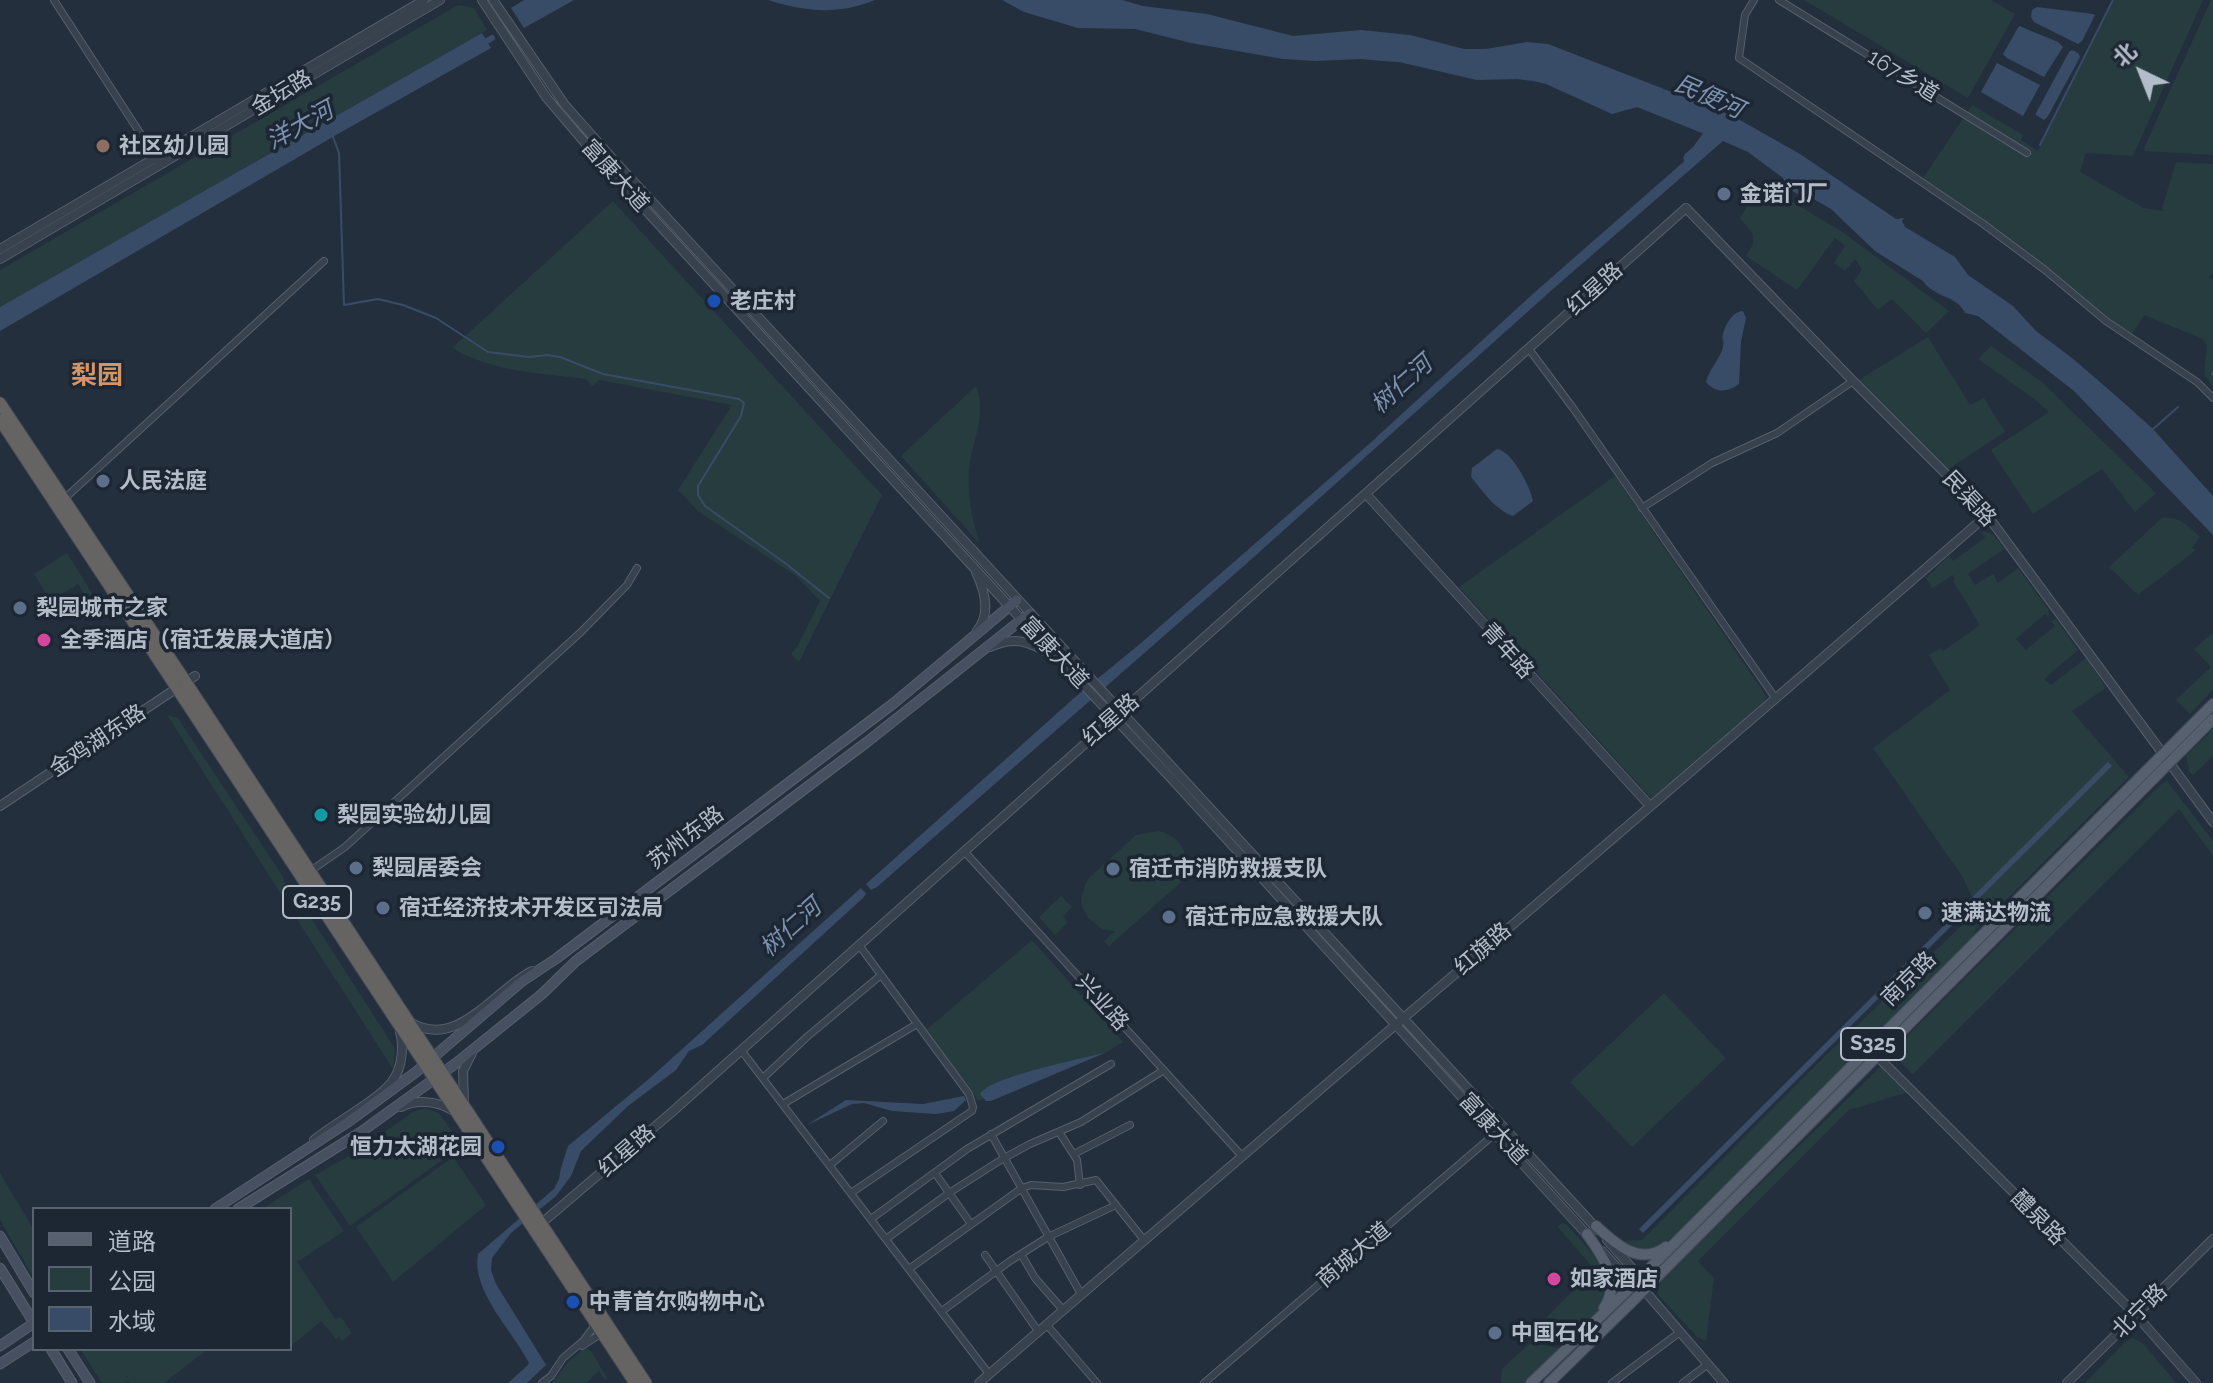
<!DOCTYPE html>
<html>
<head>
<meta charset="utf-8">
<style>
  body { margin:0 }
  #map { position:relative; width:2213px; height:1383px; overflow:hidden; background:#242f3e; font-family:Raleway,"Noto Sans SC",sans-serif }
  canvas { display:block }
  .legend { position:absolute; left:32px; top:1207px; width:260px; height:144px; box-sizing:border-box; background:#1d2633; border:2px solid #59626f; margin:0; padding:10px 14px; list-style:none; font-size:24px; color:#b4bcc9 }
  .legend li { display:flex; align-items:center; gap:16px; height:40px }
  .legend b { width:40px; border:2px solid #59626f }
  .north { position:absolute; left:2101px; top:32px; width:80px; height:80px; -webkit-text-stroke:6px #1d2633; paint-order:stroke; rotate:317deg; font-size:22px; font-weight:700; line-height:32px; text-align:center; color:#b4bcc9 }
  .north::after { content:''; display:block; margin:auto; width:28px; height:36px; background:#b4bcc9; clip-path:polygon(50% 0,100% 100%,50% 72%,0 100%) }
</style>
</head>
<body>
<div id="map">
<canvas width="2213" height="1383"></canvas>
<ul class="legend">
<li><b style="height:10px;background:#56606e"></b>道路</li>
<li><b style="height:22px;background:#263c3f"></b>公园</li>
<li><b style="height:22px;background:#394c67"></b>水域</li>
</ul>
<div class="north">北</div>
</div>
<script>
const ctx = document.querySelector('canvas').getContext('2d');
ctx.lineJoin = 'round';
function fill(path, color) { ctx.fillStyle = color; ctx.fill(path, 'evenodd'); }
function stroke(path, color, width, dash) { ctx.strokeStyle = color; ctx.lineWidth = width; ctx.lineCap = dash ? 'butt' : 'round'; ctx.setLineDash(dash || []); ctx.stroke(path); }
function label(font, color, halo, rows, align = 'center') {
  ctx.font = font + ' Raleway,"Noto Sans SC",sans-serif'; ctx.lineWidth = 7; ctx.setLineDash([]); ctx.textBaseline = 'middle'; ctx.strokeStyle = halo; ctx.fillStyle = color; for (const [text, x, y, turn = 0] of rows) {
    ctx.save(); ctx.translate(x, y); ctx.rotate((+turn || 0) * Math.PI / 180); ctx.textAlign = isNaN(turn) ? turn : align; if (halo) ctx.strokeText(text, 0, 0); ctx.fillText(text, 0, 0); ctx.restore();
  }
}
fill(new Path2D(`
  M 1804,0 L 1991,0 L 2015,14 L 1968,98 Z
  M 2114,0 L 2203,0 L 2133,156 L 2086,153 L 2080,172 L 2144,208 L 2164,211 L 2162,209 L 2176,162 L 2213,164 L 2213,273 L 2209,277 L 2213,280 L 2213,387 L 2204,374 L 2207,346 L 2203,339 L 2144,315 L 2132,334 L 2110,319 L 2038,260 L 1923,178 L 1972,105 L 2023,135 L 2021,140 L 2038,151 Z
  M 2211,0 L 2213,0 L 2213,155 L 2145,151 L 2144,148 Z
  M 458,5 L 474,8 L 487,30 L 0,307 L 0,270 Z
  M 1761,183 L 1844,233 L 1949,311 L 1926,333 L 1892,299 L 1878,310 L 1854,281 L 1862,270 L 1855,259 L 1845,271 L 1834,263 L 1845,246 L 1835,238 L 1797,290 L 1746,256 L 1753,244 L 1753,234 L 1740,218 Z
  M 613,201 L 882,495 L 799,662 L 791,654 L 797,647 L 820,601 L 795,575 L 699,512 L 678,490 L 732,405 L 599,380 L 592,386 L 586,379 C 541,373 492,372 452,348 Z
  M 1928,337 L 1970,405 L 1984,398 L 2005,432 L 1947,470 L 1857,381 Z
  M 1991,346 L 2042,382 L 2156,493 L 2135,512 L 2102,469 L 2033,514 L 1991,450 L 2049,412 L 2033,398 L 1978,359 Z
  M 976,386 C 986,412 975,436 970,461 C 966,490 971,517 980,544 L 902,457 L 903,454 Z
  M 1615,476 L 1767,697 L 1763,703 L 1652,799 L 1459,587 Z
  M 2162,518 C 2180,516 2188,526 2200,537 L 2192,548 L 2196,550 L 2138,595 L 2109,567 Z
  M 1982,532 C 1993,530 1998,541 2004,549 L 1968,574 L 1975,585 L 1993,574 L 1998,583 L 2018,568 L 2048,609 L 2049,614 L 2048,617 L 2045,614 L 2016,639 L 2026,650 L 2055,626 L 2051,621 L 2056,619 L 2078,650 L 2044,679 L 2051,685 L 2086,658 L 2106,688 L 2072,711 L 2129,777 L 1975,931 L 1975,935 L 1671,1239 L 1653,1250 L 1639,1252 L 1621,1241 L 1642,1240 L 1829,1052 L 1978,910 L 1962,876 L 1873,748 L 1950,690 L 1929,655 L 1941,648 L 1943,651 L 1980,625 L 1953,581 L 1955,579 L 1953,575 L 1932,588 L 1926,578 L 1949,556 L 1953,561 L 1985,538 Z
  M 67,553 L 105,614 L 99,618 L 78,584 L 51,601 L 34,574 Z
  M 2213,633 L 2213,690 L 2190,714 L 2176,700 L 2211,667 L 2194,649 Z
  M 167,715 L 178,718 L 283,877 L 286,890 L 281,894 Z
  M 2213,729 L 2213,756 L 2193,775 L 2189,771 L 2186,755 Z
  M 2167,781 L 2213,841 L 2213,856 L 2179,809 L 1913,1074 L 1891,1052 L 2160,785 Z
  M 1159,831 C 1178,836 1187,848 1186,867 L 1202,854 L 1207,859 L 1109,946 L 1104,941 L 1115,931 L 1102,929 L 1088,918 L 1082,906 L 1081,898 L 1086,883 L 1089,878 L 1136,835 Z
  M 1061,896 L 1072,907 L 1063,916 L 1068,922 L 1055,935 L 1039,917 Z
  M 301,910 L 307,912 L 393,1045 L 395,1050 L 393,1069 L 293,913 Z
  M 1032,940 L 1123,1042 L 1107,1052 L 978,1101 L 972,1090 L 926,1030 Z
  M 1664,993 L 1726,1058 L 1632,1147 L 1570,1082 Z
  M 1882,1065 L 1909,1092 L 1849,1110 L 1698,1261 L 1714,1278 L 1706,1341 L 1697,1337 L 1659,1296 L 1657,1291 L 1662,1279 Z
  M 425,1108 L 439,1113 L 462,1146 L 350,1226 L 315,1175 L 353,1154 L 413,1112 Z
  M 453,1157 L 486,1205 L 393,1282 L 356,1227 Z
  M 0,1173 L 34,1230 L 34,1278 L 0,1220 Z
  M 309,1179 L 344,1231 L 297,1262 L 335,1319 L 341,1317 L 352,1333 L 342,1341 L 339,1337 L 336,1339 L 321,1321 L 290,1347 L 290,1209 L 262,1209 Z
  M 1562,1223 L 1567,1225 C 1586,1247 1621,1276 1601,1307 C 1593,1319 1579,1329 1568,1339 L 1561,1337 L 1544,1320 L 1594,1269 L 1558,1227 Z
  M 2133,1338 L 2144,1344 L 2176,1383 L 2085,1383 L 2125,1342 Z
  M 1532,1343 L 1559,1348 L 1524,1383 L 1501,1383 L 1502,1369 L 1528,1345 Z
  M 585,1348 L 591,1351 L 607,1378 L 605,1380 L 599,1371 L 586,1383 L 552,1383 L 569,1361 Z
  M 80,1349 L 208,1349 L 164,1383 L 129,1383 L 127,1381 L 125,1383 L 102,1383 Z`), '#263c3f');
fill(new Path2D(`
  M 524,0 L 574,0 L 524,28 L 511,8 Z
  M 768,0 L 875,0 C 839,15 805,12 768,0 Z
  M 1002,0 L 1122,0 L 1143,6 L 1207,14 L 1293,36 L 1361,30 L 1410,35 L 1464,49 L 1486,49 L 1527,42 L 1548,44 L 1731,115 L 1800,154 L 1896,219 L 1904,218 L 1902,221 L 1905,227 L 1955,257 L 1968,275 L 2013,306 L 2036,331 L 2072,358 L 2115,395 L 2153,429 L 2213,496 L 2213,535 L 2074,391 L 1978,316 L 1965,313 C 1958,296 1933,297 1923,281 L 1875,251 L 1831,209 L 1805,194 L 1802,197 L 1791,190 L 1786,191 L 1783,188 L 1785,182 L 1783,178 L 1748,152 L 1723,141 L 1553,289 L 1246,564 L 877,887 L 871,890 L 866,884 L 1073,699 L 1141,643 L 1368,445 L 1535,292 L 1712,137 L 1637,107 L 1612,114 L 1546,84 L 1533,81 L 1517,79 L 1477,80 L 1399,62 L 1382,61 L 1361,59 L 1315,61 L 1283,59 L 1191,43 L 1135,29 L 1078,28 L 1024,12 Z
  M 2037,7 L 2093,14 L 2095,15 L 2082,41 L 2078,44 L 2034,22 L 2031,17 L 2032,10 Z
  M 2019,26 L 2058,42 L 2063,47 L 2044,77 L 2007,58 L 2003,54 Z
  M 482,33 L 491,48 L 343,131 L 0,331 L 0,307 Z
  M 2072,50 L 2078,53 L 2080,57 L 2048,116 L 2044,120 L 2036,115 L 2036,113 L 2069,52 Z
  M 1997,63 L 2040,85 L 2023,116 L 1981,92 Z
  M 1743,311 L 1746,318 L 1741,341 L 1739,384 C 1728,392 1716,394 1706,382 C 1709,369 1720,359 1723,347 C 1725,339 1721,341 1723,334 C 1726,324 1732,312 1743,311 Z
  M 1497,449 C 1512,451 1530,486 1533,501 L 1513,516 C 1495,510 1483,491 1471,477 L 1472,468 Z
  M 2108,762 L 2112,766 L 1643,1233 L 1639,1229 Z
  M 861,888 L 866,894 L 863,898 L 702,1045 L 689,1051 L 676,1070 L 628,1106 L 581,1151 L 571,1176 L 556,1196 L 511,1233 L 492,1258 L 491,1270 L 496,1284 L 546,1365 L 527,1383 L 508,1383 L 527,1366 L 529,1363 C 513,1331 471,1291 478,1254 L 554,1189 L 559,1179 L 561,1168 L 568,1146 L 650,1078 Z
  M 1107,1052 L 991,1101 L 986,1101 L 980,1094 C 991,1076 1082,1059 1107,1052 Z
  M 964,1096 L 966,1100 L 954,1111 L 936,1114 L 892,1111 L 864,1103 L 852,1104 L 807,1125 L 846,1100 L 923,1104 Z`), '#394c67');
stroke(new Path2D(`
  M 333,137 L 339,153 L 344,305 L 378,299 L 403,305 L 436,318 L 488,352 L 529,357 L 547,355 L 560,357 L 603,374 L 739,399 L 744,403 L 741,416 L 698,486 L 698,495 L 705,506 L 785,563 L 829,598
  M 2040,145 L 2113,0
  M 2212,374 L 2213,372
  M 2152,430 L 2178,407`), '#394c67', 2);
stroke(new Path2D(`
  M 480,45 L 492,38`), '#394c67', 6);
stroke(new Path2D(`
  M 1689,158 L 1697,151 L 1716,125`), '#394c67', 11);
const minor = new Path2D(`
  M 54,0 L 160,164
  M 1754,0 L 1745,15 L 1739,58 L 1982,223 L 2045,270 L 2106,321 L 2197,382 L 2213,398
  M 1779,0 L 2027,153
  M 1529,349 L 1573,408 L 1776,699
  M 64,499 L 324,261
  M 1642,508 L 1712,463 L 1777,433 L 1853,381
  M 964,851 L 1241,1155
  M 309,872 L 345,847 L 581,632 L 627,585 L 637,568
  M 741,1050 L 989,1374
  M 763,1078 L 808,1036 L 881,975
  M 783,1104 L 917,1024
  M 1059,1132 L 1077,1160 L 1080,1185
  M 991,1134 L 1081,1294
  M 1074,1154 L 1130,1125
  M 830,1165 L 883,1121
  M 935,1173 L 971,1224
  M 851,1193 L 972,1111 L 973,1107 L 969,1094 L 859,945
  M 871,1219 L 967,1149 L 1111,1064
  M 886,1239 L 949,1193 L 1004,1158 L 1030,1144 L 1081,1122 L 1164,1070
  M 1021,1254 L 1035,1278 L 1063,1310
  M 985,1255 L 1038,1331
  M 909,1269 L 1022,1188 L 1031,1185 L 1063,1187 L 1096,1180 L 1144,1240
  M 942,1311 L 1010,1261 L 1048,1237 L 1116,1205
  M 1046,1324 L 1097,1383
  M 582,1346 L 602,1333
  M 542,1383 L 551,1376 L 563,1358 L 583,1341 L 596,1324
  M 1204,1383 L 1504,1126
  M 1612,1383 L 1680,1332
  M 1683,1383 L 1708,1364`);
const tertiary = new Path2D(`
  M 482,0 L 546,97 L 597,157 L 1009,606 L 1170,777 L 1590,1238
  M 493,0 L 565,105 L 611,157 L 1598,1230
  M 0,249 L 424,0
  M 0,259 L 440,0
  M 1366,494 L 1650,806
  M 976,572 C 985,591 991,614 977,631
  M 990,647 C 1015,635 1029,642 1052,655
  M 0,806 L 195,676
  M 410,1022 C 457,1051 493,991 532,971
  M 1877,1056 L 2136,1315 L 2196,1383
  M 464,1105 L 463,1071 L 472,1053
  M 401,1107 C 416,1099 437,1101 452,1110
  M 314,1140 C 333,1124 382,1098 393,1080 C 402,1068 404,1046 400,1032
  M 537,1227 L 672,1112 L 1686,208 L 1853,381 L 1987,515 L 2213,822
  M 1607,1240 L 1640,1277 L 1641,1282
  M 1602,1251 L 1633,1285 L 1644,1290 L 1724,1383
  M 979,1383 C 1314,1093 1653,807 1987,515
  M 2067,1383 L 2213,1239`);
const secondary = new Path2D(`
  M 215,1209 L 348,1122 L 416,1072 L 521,982 L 557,958 L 894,703 L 1017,600
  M 238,1209 L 361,1132 L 455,1064 L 542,994 L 576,961 L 867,742 L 1030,613
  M 0,1236 L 34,1293
  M 0,1268 L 34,1323
  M 0,1346 L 34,1323
  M 51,1349 L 72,1383
  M 68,1349 L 90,1383
  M 0,1364 L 34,1342`);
const primary = new Path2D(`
  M 1596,1226 C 1615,1243 1639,1267 1666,1247
  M 1587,1234 C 1602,1255 1622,1282 1604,1308
  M 1531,1383 L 1633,1285 L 2213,704
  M 1549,1383 L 1644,1290 L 2213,719`);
const trunk = new Path2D(`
  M 0,403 L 184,679 L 646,1383
  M 0,420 L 635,1383`);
stroke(minor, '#565f6c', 8);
stroke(tertiary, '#565f6c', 10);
stroke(secondary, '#565f6c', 11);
stroke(primary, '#414a57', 12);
stroke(trunk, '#434c59', 13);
stroke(minor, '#38414e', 6);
stroke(tertiary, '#38414e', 8);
stroke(secondary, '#465061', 9);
stroke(primary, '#56606e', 10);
stroke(trunk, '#656462', 11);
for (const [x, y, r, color] of [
  [103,146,8,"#8d6e63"],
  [1724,194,8,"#5c6f8a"],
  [714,301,8,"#1a4fb4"],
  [103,481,8,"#5c6f8a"],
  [20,608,8,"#5c6f8a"],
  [44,640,8,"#d1479c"],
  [321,815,8,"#0f9aa8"],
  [356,868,8,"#5c6f8a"],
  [1113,869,8,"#5c6f8a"],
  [383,908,8,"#5c6f8a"],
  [1925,913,8,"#5c6f8a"],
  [1169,917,8,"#5c6f8a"],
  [498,1147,8,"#1a4fb4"],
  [1554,1279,8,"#d1479c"],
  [573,1302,8,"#1a4fb4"],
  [1495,1333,8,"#5c6f8a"]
]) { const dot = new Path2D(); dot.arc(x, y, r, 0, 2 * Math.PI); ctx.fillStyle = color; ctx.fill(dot); stroke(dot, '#1d2633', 3); }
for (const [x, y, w] of [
  [317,902,68],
  [1873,1044,64]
]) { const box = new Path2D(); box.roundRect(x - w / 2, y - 16, w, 32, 6); ctx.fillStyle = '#1d2633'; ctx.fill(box); stroke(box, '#b4bcc9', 2); }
label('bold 20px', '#b4bcc9', null, [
  ["G235",317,902],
  ["S325",1873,1044]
]);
label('22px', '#b4bcc9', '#1d2633', [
  ["167乡道",1903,76,32],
  ["金坛路",282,93,-31],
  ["富康大道",615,176,48],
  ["红星路",1595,289,-42],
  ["民渠路",1969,499,47],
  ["青年路",1507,651,48],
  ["富康大道",1054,653,47],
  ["红星路",1111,720,-41],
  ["金鸡湖东路",98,741,-34],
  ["苏州东路",686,838,-37],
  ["红旗路",1483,949,-41],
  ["南京路",1909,979,-45],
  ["兴业路",1102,1003,48],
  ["富康大道",1493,1129,47],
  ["红星路",627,1151,-41],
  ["醴泉路",2038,1218,45],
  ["商城大道",1354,1255,-40],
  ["北宁路",2140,1311,-45]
]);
label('bold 22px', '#b4bcc9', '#1d2633', [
  ["社区幼儿园",119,146],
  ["金诺门厂",1740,194],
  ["老庄村",730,301],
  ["人民法庭",119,481],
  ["梨园城市之家",36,608],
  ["全季酒店（宿迁发展大道店）",60,640],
  ["梨园实验幼儿园",337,815],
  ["梨园居委会",372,868],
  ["宿迁市消防救援支队",1129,869],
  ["宿迁经济技术开发区司法局",399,908],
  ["速满达物流",1941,913],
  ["宿迁市应急救援大队",1185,917],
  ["恒力太湖花园",482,1147,"right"],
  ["如家酒店",1570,1279],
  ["中青首尔购物中心",589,1302],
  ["中国石化",1511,1333]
], 'left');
label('italic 24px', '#7c92b1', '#1d2633', [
  ["民便河",1709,97,24],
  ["洋大河",300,126,-29],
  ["树仁河",1402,385,-42],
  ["树仁河",791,928,-42]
]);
label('bold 26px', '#d59563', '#1d2633', [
  ["梨园",97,376]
]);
</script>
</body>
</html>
